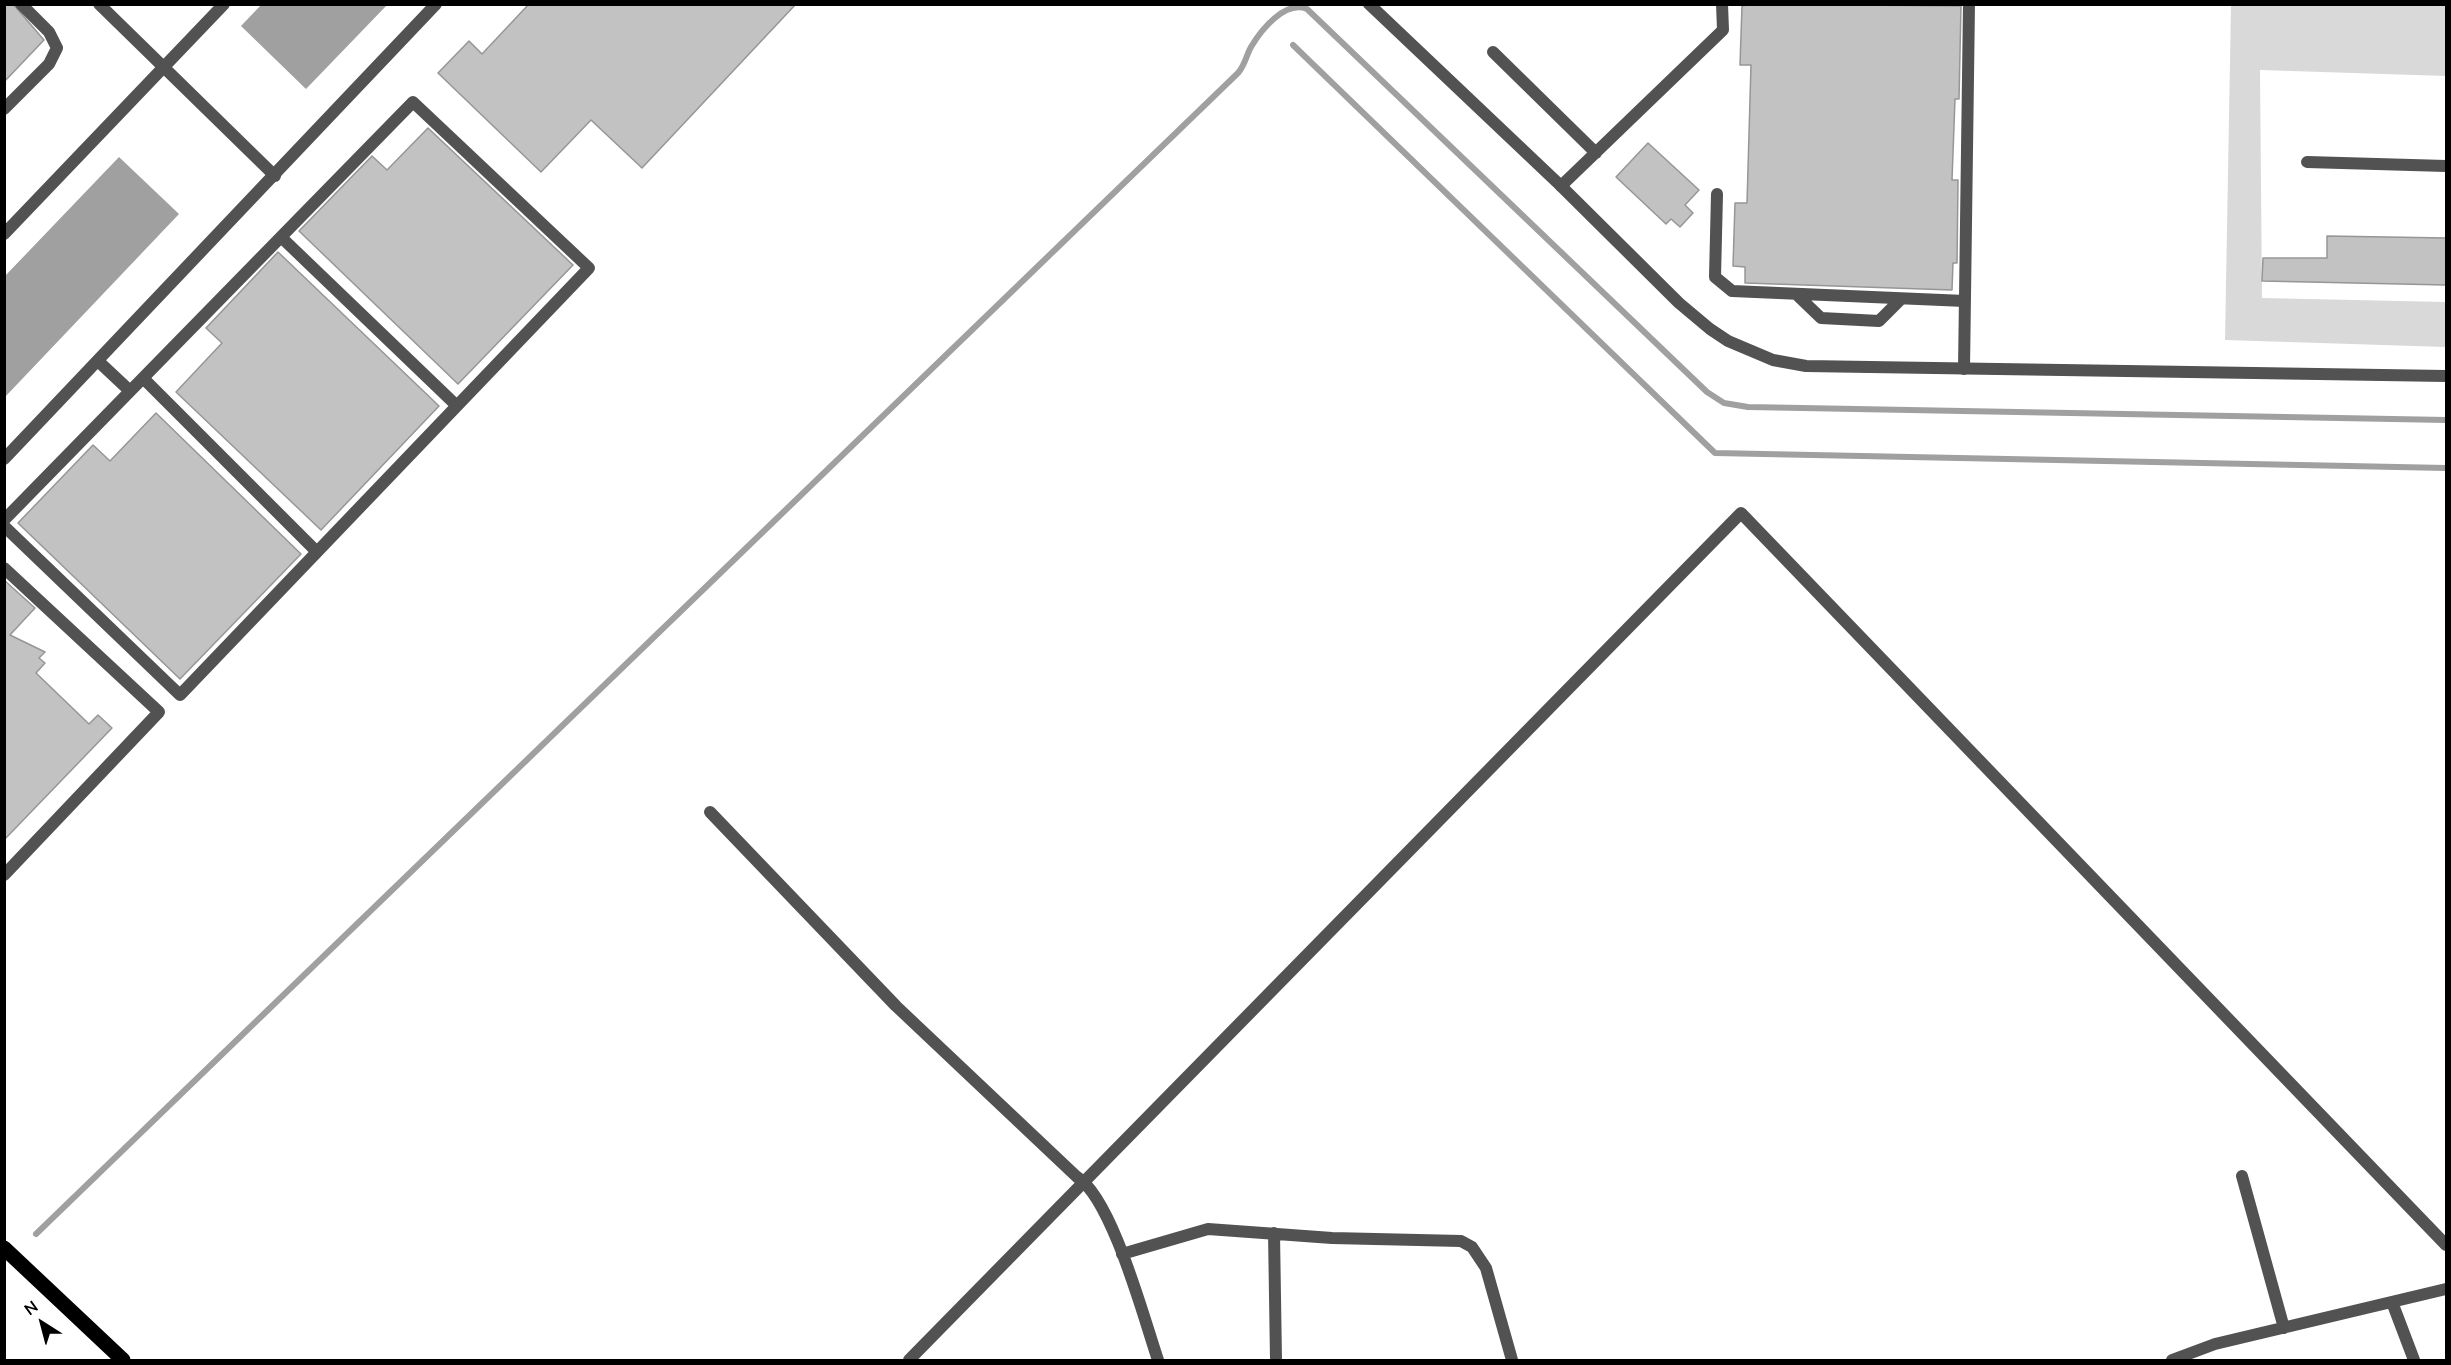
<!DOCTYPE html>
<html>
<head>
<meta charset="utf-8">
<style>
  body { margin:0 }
  #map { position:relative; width:2451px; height:1365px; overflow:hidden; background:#fff; font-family:"Nunito Sans",sans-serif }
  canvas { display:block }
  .frame { position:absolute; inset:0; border:6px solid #000; pointer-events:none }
  .north { position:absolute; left:12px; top:1293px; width:60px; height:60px; -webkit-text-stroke:4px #fff; paint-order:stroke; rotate:324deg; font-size:16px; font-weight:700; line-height:24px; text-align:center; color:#000 }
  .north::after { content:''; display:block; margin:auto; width:21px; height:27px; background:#000; clip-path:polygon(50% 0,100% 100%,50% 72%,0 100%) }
</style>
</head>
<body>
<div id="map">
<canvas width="2451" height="1365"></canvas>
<div class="frame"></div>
<div class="north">N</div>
</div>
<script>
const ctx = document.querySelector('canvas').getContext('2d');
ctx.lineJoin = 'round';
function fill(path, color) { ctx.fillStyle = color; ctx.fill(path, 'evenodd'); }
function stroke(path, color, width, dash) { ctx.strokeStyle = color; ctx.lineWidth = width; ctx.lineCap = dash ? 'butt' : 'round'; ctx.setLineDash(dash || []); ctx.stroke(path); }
fill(new Path2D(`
  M 2231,5 L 2446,5 L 2446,76 L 2260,70 L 2262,298 L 2446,302 L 2446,347 L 2225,340 Z`), '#d9d9d9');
fill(new Path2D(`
  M 262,4 L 387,4 L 387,5 L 306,89 L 241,26 Z
  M 119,157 L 179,214 L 5,397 L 5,276 Z`), '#a0a0a0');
stroke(new Path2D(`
  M 1293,45 L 1715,453 L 2446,468
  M 36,1234 L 1238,73 C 1245,65 1246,56 1251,47 C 1261,30 1285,0 1307,9 L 1707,392 L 1724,403 L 1748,407 L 2446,420`), '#a0a0a0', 6);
const building = new Path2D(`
  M 4,4 L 13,4 L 44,40 L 4,82 Z
  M 529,4 L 796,4 L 642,168 L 591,120 L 541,172 L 438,73 L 469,41 L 482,54 Z
  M 1752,4 L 1961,6 L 1959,99 L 1955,99 L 1952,180 L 1958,180 L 1957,263 L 1953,263 L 1952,290 L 1745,283 L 1745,267 L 1733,266 L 1735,203 L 1747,203 L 1751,65 L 1740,65 L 1742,6 Z
  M 428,128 L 573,265 L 458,384 L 299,231 L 372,156 L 387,170 Z
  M 1648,143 L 1699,190 L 1685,205 L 1693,213 L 1680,227 L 1671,219 L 1666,224 L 1616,177 Z
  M 2327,236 L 2446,238 L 2446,285 L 2262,281 L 2263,258 L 2327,258 Z
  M 278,252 L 439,406 L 321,530 L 176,392 L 222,343 L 206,328 Z
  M 156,413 L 301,554 L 180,679 L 18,523 L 93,445 L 110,461 Z
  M 4,580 L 35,608 L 10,635 L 45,652 L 39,658 L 45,663 L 36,673 L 89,724 L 98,715 L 112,728 L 4,840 Z`);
fill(building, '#c2c2c2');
stroke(building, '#969696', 1.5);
stroke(new Path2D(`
  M 1493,52 L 1596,153
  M 4,109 L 49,64 L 57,48 L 49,32 L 21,4
  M 2307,162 L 2446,166
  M 1561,186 L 1723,30 L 1722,4
  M 1717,194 L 1715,277 L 1732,291 L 1965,301
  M 281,237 L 457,406
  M 1796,294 L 1821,318 L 1879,321 L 1901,299
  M 98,361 L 130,391
  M 1964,369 L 1969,4
  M 143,378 L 317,552
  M 4,520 L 413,102 L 589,268 L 180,695 L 4,526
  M 4,568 L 159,712 L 4,875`), '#525252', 12);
stroke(new Path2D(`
  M 99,4 L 275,176
  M 1369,4 L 1561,186 L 1679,303 L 1710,329 L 1728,341 L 1773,360 L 1806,366 L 2446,376
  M 710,812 L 896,1006 L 1077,1177 C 1112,1198 1144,1319 1158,1360
  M 2242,1176 L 2284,1328
  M 1274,1233 L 1276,1360
  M 1122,1254 L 1208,1229 L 1332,1238 L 1461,1241 L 1472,1247 L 1486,1268 L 1512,1360
  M 2392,1302 L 2414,1360
  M 909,1360 L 1741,513 L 2446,1245
  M 2172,1360 L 2215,1344 L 2446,1289`), '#525252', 12);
stroke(new Path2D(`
  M 4,234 L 224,4
  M 4,459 L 436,4`), '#525252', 12);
stroke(new Path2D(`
  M 4,1248 L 123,1360`), '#000', 15);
</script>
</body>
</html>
